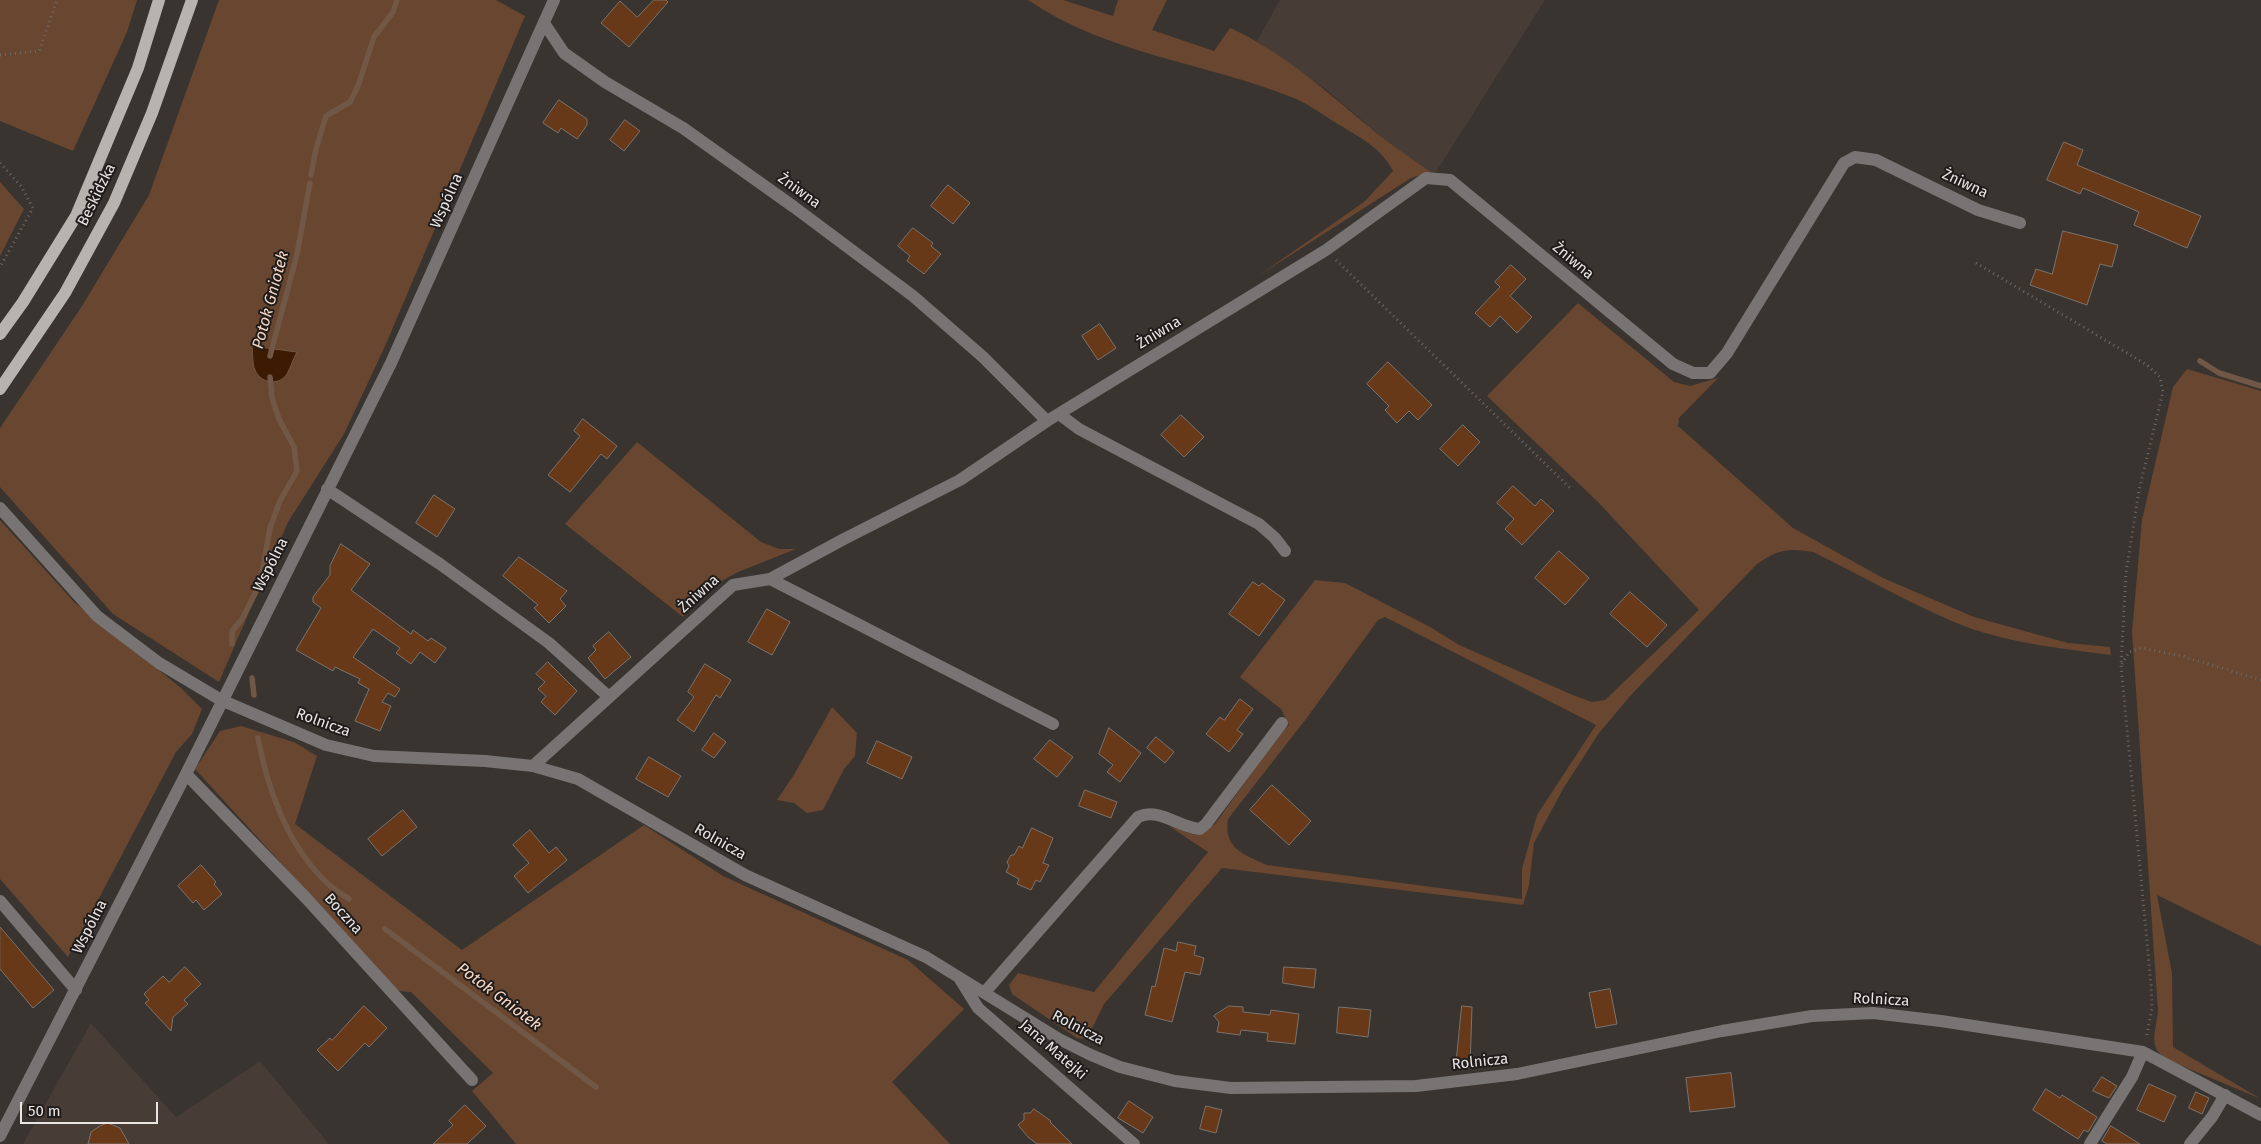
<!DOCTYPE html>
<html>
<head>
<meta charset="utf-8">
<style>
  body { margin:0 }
  #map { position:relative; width:2261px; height:1144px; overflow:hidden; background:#393430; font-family:"Fira Sans",sans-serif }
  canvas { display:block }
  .scale { position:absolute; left:20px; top:1102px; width:138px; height:22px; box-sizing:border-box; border:2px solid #e9e5e3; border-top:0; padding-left:6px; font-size:15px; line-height:18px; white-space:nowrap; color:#e9e5e3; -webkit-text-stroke:4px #1f1c1b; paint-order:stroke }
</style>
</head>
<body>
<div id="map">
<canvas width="2261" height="1144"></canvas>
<div class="scale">50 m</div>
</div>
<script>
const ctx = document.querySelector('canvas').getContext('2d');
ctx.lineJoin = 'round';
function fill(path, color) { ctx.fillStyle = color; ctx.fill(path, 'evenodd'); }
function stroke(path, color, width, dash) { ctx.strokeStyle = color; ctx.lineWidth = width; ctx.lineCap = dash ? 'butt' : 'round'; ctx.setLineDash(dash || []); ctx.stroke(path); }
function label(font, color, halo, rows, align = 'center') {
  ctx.font = font + ' "Fira Sans",sans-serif'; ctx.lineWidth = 4; ctx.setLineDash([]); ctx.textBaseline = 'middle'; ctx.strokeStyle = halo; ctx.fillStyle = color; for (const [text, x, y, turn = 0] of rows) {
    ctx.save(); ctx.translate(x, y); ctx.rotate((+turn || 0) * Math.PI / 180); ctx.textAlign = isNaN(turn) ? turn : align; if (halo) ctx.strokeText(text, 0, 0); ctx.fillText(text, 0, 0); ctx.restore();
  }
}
fill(new Path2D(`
  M 1280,0 L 1545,0 L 1436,172 L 1431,172 L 1385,140 L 1328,91 L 1257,41 Z
  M 91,1023 L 176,1117 L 260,1061 L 329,1144 L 23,1144 Z`), '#473c36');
fill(new Path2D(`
  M 0,0 L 137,0 L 127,32 L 73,151 L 0,121 Z
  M 219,0 L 496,0 L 525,16 L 386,344 L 344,434 L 288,522 L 219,682 L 113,614 L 0,487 L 0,428 L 82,306 L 149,195 Z
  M 1028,0 L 1063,0 L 1113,16 L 1118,0 L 1167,0 L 1152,30 L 1214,51 L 1230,28 C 1288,54 1334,99 1384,139 C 1399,150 1415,161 1431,172 L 1411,178 L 1258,276 L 1364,202 L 1393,171 C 1382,149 1364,140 1343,127 C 1327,118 1311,105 1294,98 C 1207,63 1106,54 1028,0 Z
  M 0,182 L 24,209 L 0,256 Z
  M 1578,303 L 1674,382 L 1690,386 L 1718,378 L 1679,418 L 1678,426 L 1793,528 L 1883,578 L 1974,617 L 2068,643 L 2110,647 L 2111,655 C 2059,648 2004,643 1954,622 C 1906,601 1860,575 1813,552 C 1787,548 1779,549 1757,564 L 1631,695 L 1599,733 L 1563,789 L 1534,843 L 1529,885 L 1523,905 L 1222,868 L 1104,1004 L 1087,1039 L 1077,1038 L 1012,994 L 1009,985 L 1018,973 L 1094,992 L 1208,852 L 1169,826 L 1195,835 L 1215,824 L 1279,735 L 1289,725 L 1281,709 L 1240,677 L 1315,580 L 1345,583 L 1430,627 L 1459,645 L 1575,696 L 1592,702 L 1605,700 L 1699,610 L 1598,502 L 1487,396 ZM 1385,617 L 1596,725 L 1537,815 L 1522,869 L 1522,899 L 1267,865 C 1245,855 1223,849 1228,819 L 1306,719 L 1378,620 Z
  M 2187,369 L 2261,391 L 2261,946 L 2157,895 L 2172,973 L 2173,1047 L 2261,1099 L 2168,1060 C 2147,1049 2156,1031 2158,1011 L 2132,632 L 2142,520 L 2173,387 Z
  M 637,442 L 761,542 L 779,549 L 796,549 L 738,572 L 709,588 L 683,617 L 565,524 Z
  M 0,520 L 74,602 L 181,688 L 202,709 L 192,734 L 176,752 L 68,957 L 0,879 Z
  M 832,707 L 857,733 L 855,756 L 844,769 L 823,810 L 807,813 L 794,803 L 777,800 L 795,773 Z
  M 241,726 L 294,742 L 317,756 L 295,824 L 462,950 L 644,825 L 723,876 L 908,960 L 964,1009 L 892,1082 L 950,1144 L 516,1144 L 472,1091 L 493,1073 L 411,992 L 398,991 L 195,769 L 220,731 Z`), '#69462f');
const water = new Path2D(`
  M 252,346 L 297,352 C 293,359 291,367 287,374 C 279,386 261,384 255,370 C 252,364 253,354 252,346 Z`);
fill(water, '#3d1b02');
stroke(water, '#715846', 1);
stroke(new Path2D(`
  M 311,175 L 316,149 L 326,116 L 350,102 L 358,86 L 374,37 L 393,12 L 397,0
  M 270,356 L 297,254 L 310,183
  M 2200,361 L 2219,373 L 2261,386
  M 232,644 L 232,631 L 242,619 L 260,584 L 270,528 L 280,501 L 297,471 L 294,447 L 279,419 L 272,398 L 270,377
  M 252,678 L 254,695
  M 258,738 C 268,790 288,846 327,883 C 333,889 342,894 349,899
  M 385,929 L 596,1087`), '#715846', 5.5);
const building = new Path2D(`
  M 654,0 L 666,0 L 668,2 L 629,47 L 601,23 L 620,1 L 637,17 Z
  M 559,100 L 587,119 L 587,125 L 577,139 L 561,128 L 558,133 L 543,123 Z
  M 625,120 L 640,131 L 624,151 L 610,140 Z
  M 2064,142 L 2083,150 L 2077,165 L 2201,216 L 2187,248 L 2134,225 L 2139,212 L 2083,188 L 2080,194 L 2047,180 Z
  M 948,185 L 970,203 L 953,224 L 931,206 Z
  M 913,228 L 933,243 L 931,246 L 941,254 L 924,274 L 907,261 L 910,256 L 898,246 Z
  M 2063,231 L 2118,245 L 2112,267 L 2100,264 L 2087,305 L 2030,285 L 2036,269 L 2052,274 Z
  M 1511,265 L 1526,279 L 1510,296 L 1532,317 L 1517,333 L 1500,316 L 1490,327 L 1475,313 L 1500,287 L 1495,282 Z
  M 1100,324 L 1116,348 L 1098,360 L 1082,336 Z
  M 1388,362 L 1432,405 L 1418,420 L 1409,411 L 1397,423 L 1385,410 L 1389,406 L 1367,384 Z
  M 1181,415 L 1204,437 L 1184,457 L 1161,435 Z
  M 583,419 L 617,446 L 607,459 L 601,454 L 570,492 L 548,475 L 580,436 L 574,431 Z
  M 1463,425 L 1480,442 L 1458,466 L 1440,449 Z
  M 1513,486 L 1535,506 L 1541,499 L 1554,511 L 1522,545 L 1505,529 L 1514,519 L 1497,503 Z
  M 434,495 L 455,509 L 437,537 L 416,523 Z
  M 341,544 L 370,564 L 351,590 L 411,634 L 413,630 L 428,641 L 431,638 L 446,648 L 435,663 L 420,652 L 411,664 L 396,653 L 400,648 L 373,629 L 353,657 L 400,689 L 395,697 L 388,693 L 382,702 L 391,706 L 380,731 L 355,721 L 369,689 L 358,683 L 360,679 L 335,667 L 333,671 L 296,650 L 321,608 L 313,602 L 313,597 L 330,575 L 330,566 Z
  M 1559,551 L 1589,578 L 1565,605 L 1535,578 Z
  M 519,557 L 567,591 L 560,599 L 566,606 L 549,623 L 534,608 L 538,605 L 503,576 Z
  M 1253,582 L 1259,586 L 1262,583 L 1285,600 L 1259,636 L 1229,614 Z
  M 1630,592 L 1667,625 L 1647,647 L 1610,614 Z
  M 767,609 L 790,622 L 772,655 L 748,642 Z
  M 609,632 L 631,657 L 605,679 L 588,658 L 596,650 L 593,646 Z
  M 548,662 L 577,691 L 555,715 L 541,702 L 546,696 L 538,689 L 545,682 L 536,674 Z
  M 705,664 L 731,680 L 720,698 L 716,695 L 694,732 L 677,720 L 694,697 L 688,692 Z
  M 1240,699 L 1253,709 L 1237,730 L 1243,734 L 1229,752 L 1206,734 L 1220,717 L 1224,720 Z
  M 1109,728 L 1141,753 L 1120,782 L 1107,772 L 1113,765 L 1099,754 Z
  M 714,733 L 726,742 L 714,758 L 702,750 Z
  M 1156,737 L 1174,752 L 1165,763 L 1147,748 Z
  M 1050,740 L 1073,757 L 1057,777 L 1034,759 Z
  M 877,741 L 912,757 L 902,779 L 867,763 Z
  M 649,757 L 681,776 L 668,797 L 636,779 Z
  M 1272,785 L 1311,821 L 1289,845 L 1250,810 Z
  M 1085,790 L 1117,802 L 1111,818 L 1079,806 Z
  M 403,810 L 417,827 L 382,856 L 368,839 Z
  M 1032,828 L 1053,838 L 1043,863 L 1049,865 L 1040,882 L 1036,880 L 1031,890 L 1017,884 L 1019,879 L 1006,872 L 1009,866 L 1007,862 L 1011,855 L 1014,855 L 1019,846 L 1022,848 Z
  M 530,830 L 549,853 L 556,847 L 567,860 L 528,893 L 514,876 L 529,863 L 513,845 Z
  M 201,865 L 216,882 L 214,884 L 222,894 L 204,910 L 196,900 L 193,903 L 178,886 Z
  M 0,927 L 54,990 L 33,1008 L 0,969 Z
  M 1178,942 L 1196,946 L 1194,955 L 1204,958 L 1200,975 L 1185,972 L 1172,1022 L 1145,1015 L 1152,986 L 1155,987 L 1164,948 L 1176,951 Z
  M 185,967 L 201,984 L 184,1000 L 188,1004 L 173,1017 L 171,1031 L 145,1003 L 149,1000 L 144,994 L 163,976 L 169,982 Z
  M 1284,967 L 1316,969 L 1314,988 L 1283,983 Z
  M 1610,989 L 1617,1024 L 1596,1028 L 1589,993 Z
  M 364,1006 L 387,1028 L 369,1047 L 365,1043 L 338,1071 L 317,1050 L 330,1038 L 332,1040 Z
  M 1229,1006 L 1243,1007 L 1243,1012 L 1270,1015 L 1271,1010 L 1299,1014 L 1295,1044 L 1267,1041 L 1268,1033 L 1241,1030 L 1240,1035 L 1217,1032 L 1219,1022 L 1214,1016 Z
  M 1462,1006 L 1472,1007 L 1470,1068 L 1456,1067 Z
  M 1339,1007 L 1371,1010 L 1368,1037 L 1337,1033 Z
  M 1731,1073 L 1735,1107 L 1690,1112 L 1686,1078 Z
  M 2102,1077 L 2117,1086 L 2109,1098 L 2093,1091 Z
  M 2149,1084 L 2176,1096 L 2164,1122 L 2137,1110 Z
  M 2046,1089 L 2060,1098 L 2062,1095 L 2097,1117 L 2088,1132 L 2084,1130 L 2078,1139 L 2033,1110 Z
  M 2196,1092 L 2209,1098 L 2202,1114 L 2189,1108 Z
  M 1129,1101 L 1153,1117 L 1143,1133 L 1118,1118 Z
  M 465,1105 L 486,1126 L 467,1144 L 433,1144 L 453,1125 L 449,1121 Z
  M 1206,1106 L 1222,1110 L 1216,1133 L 1200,1129 Z
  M 1034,1109 L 1051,1121 L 1050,1122 L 1072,1144 L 1037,1144 L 1028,1137 L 1018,1125 L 1024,1120 L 1024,1113 L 1030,1113 Z
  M 108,1123 L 120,1128 L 129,1144 L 88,1144 L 91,1132 L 100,1126 Z
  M 2111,1126 L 2140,1144 L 2107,1144 L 2102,1141 Z`);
fill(building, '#673918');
stroke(building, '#7a736f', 1);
stroke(new Path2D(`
  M 0,55 L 39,51 L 57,0
  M 0,163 L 21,186 L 33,208 L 0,267
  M 1336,260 L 1570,488
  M 1976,263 L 2147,365 L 2160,377 L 2163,392 L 2139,490 L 2126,573 L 2121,665 L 2151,985 L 2152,1008 L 2146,1039
  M 2122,664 L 2129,652 L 2142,648 L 2182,656 L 2261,680`), '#6e6966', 3, [1, 4]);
stroke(new Path2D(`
  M 544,23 L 564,53 L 605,82 L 683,128 L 794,207 L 913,296 L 983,357 L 1047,421
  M 1059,414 L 1079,429 L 1259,524 L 1275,538 L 1285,551
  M 327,489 L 440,564 L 549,643 L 609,697
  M 0,508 L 97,616 L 159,663 L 221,700 L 326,745 L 374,756 L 485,761 L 533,766 L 578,779 L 745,875 L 926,957 L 1059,1039 L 1091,1055 L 1120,1067 L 1175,1081 L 1231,1088 L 1416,1086 L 1517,1074 L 1722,1031 L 1812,1016 L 1873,1013 L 1941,1021 L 2143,1052 L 2261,1115
  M 770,579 L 1053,724
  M 533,766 L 733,585 L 770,579 L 844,539 L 960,480 L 1047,421 L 1326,250 L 1426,178 L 1450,180 L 1673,364 L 1693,373 L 1710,373 L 1727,353 L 1844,163 L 1855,157 L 1876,160 L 1978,210 L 2020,223
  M 186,774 L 306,898 L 472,1080
  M 0,901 L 76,990
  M 960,979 L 978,1008 L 1134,1144
  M 985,992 L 1138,817 C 1159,807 1177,827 1200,829 L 1206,824 L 1282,723
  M 0,1136 L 186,774 L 391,363 L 554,0
  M 2090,1144 L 2132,1077 L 2143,1052
  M 2190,1144 L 2212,1117 L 2225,1095`), '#777473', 12);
stroke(new Path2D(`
  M 0,334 L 23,302 L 76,216 L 138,68 L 159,0
  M 0,389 L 65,293 L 114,203 L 152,113 L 192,0`), '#b9b3af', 12);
label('15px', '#e9e5e3', '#1f1c1b', [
  ["Żniwna",1965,184,25],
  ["Żniwna",799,191,36],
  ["Beskidzka",97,195,-64],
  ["Wspólna",447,201,-66],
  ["Żniwna",1573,261,40],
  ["Żniwna",1159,333,-31],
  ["Wspólna",271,565,-63],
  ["Żniwna",699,594,-42],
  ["Rolnicza",323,723,20],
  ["Rolnicza",720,842,30],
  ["Boczna",343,914,48],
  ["Wspólna",90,927,-63],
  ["Rolnicza",1881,1000,3],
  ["Rolnicza",1078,1028,28],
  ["Jana Matejki",1053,1050,41],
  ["Rolnicza",1480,1062,-6]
]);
label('italic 16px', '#f7d7c4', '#1f1c1b', [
  ["Potok Gniotek",271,300,-75],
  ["Potok Gniotek",499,997,37]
]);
</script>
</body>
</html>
